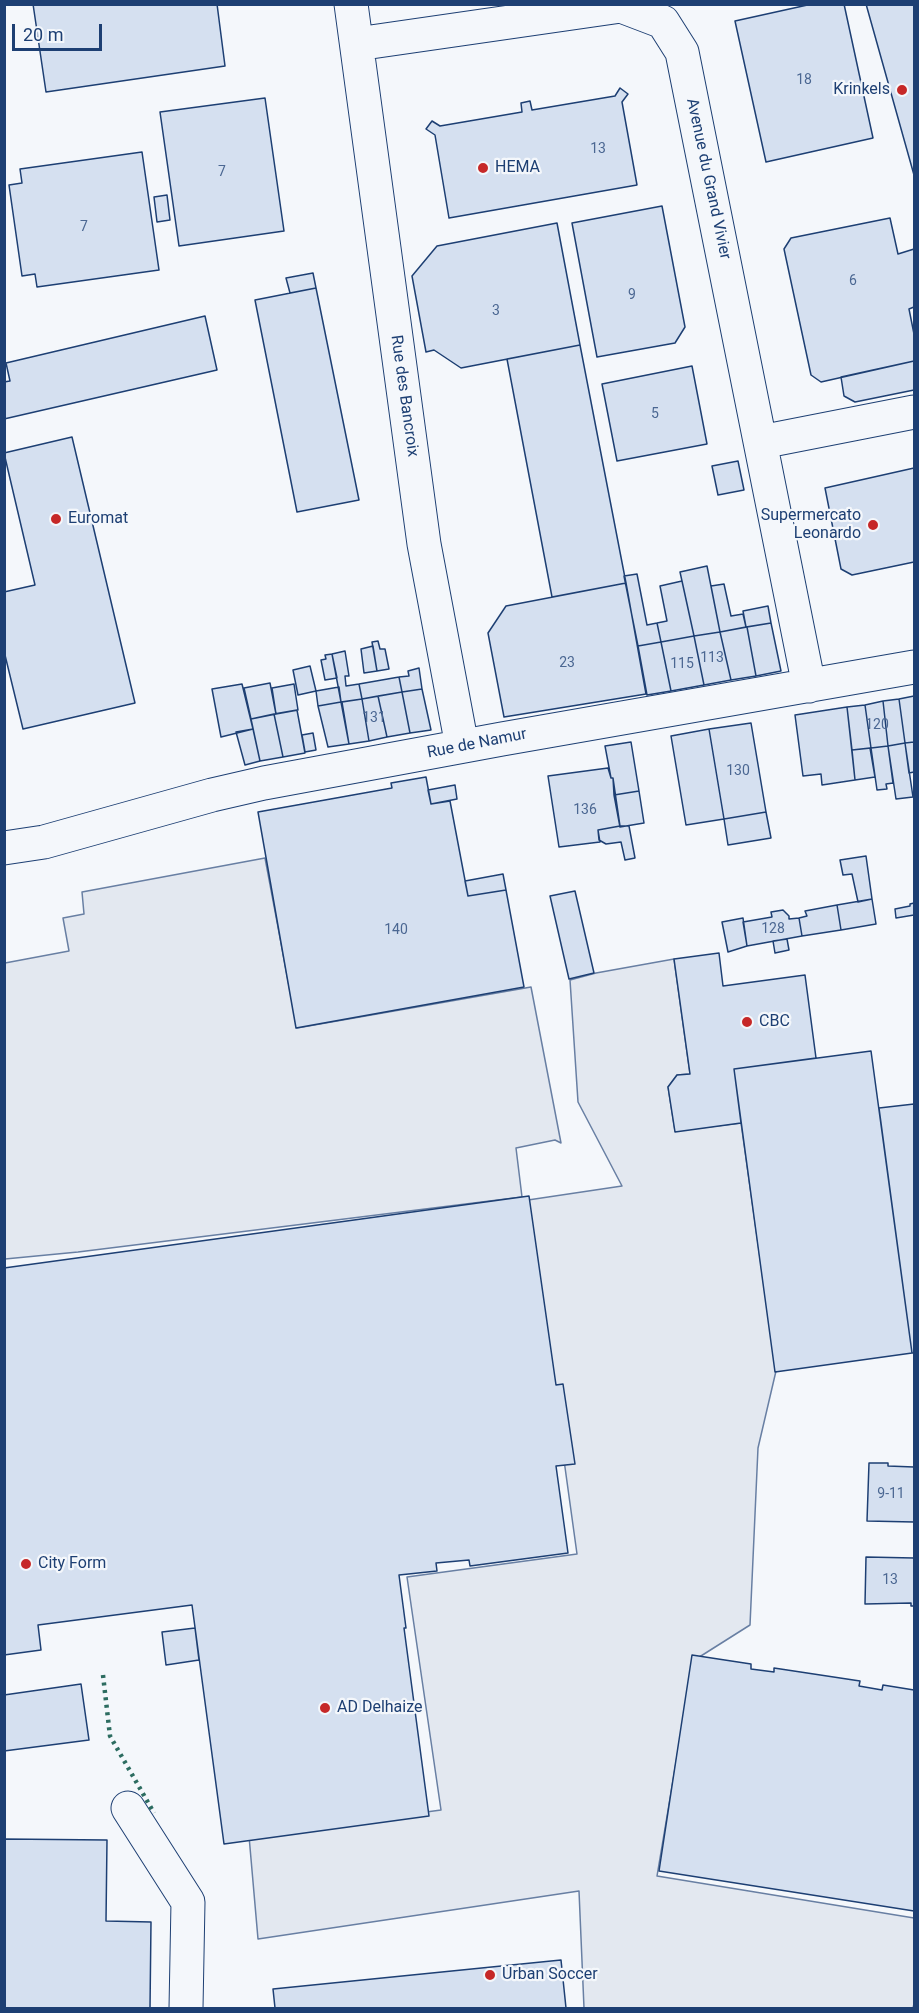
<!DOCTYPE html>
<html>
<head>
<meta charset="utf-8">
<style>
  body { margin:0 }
  #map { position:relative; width:919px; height:2013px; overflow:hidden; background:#f4f7fb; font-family:Roboto,sans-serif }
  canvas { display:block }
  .frame { position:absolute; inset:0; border:6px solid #1d3f73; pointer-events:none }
  .scale { position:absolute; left:12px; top:24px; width:90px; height:27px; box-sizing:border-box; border:3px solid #1d3f73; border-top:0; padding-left:8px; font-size:18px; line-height:21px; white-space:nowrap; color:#1d3f73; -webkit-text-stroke:4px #f4f7fb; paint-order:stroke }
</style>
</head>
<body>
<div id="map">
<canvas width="919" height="2013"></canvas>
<div class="frame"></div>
<div class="scale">20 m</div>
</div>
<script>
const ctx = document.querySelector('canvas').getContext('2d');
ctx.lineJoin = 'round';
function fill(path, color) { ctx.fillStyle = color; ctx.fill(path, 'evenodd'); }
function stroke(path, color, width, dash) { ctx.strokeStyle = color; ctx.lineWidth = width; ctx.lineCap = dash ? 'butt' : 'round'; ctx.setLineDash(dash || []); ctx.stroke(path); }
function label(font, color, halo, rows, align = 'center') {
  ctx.font = font + ' Roboto,sans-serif'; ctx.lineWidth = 4.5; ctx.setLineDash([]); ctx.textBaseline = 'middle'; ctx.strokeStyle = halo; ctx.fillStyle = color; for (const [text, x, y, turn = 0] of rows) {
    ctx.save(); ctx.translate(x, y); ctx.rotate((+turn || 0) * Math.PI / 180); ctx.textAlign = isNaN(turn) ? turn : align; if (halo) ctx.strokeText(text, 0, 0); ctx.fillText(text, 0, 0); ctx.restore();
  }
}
const parking = new Path2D(`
  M 265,858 L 297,1028 L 531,987 L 561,1143 L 555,1140 L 516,1148 L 522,1197 L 78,1252 L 5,1259 L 5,963 L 69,951 L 63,918 L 84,914 L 82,892 Z
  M 674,959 L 690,1074 L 677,1075 L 668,1087 L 675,1131 L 741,1123 L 776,1371 L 758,1448 L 750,1625 L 693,1661 L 657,1876 L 914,1918 L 914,2004 L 913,2008 L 584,2008 L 579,1891 L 258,1939 L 249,1836 L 441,1810 L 407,1577 L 577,1554 L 528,1200 L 622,1186 L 578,1102 L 570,980 L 596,973 Z`);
fill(parking, '#e3e8f0');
stroke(parking, '#687fa3', 1.5);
const building = new Path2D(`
  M 33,4 L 217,4 L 225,66 L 46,92 Z
  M 812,4 L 844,4 L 873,138 L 766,162 L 735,21 Z
  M 866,4 L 914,4 L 914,175 Z
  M 620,88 L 628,94 L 622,102 L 637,185 L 449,218 L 435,135 L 426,129 L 432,121 L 440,126 L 522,112 L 521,103 L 530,101 L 532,110 L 615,96 Z
  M 265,98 L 284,231 L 179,246 L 160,112 Z
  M 142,152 L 159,270 L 37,287 L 35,274 L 22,276 L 9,185 L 22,183 L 20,169 Z
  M 167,195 L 170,220 L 157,222 L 154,197 Z
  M 662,206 L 685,327 L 675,343 L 597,357 L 572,223 Z
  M 890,218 L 898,254 L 914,249 L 914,307 L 909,309 L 914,334 L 914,361 L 821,382 L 811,375 L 784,249 L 791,238 Z
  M 557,223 L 580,345 L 461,368 L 434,350 L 426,352 L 412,276 L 437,246 Z
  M 313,273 L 316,288 L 290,293 L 286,278 Z
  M 316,288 L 359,500 L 297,512 L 255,300 Z
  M 205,316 L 217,370 L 4,419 L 4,382 L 10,381 L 6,363 Z
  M 580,345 L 626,583 L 552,597 L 507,359 Z
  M 914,361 L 914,390 L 855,402 L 844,396 L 841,377 Z
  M 692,366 L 707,444 L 617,461 L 602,384 Z
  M 72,437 L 135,703 L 23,729 L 4,651 L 4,592 L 35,585 L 4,453 Z
  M 738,461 L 744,490 L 718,495 L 712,466 Z
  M 914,468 L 914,562 L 852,575 L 841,569 L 825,488 Z
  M 707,566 L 720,632 L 694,636 L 680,572 Z
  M 637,574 L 647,625 L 657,623 L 661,642 L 638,646 L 624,576 Z
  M 682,581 L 694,636 L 661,642 L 657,623 L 667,621 L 660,586 Z
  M 626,583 L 646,694 L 504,717 L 488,633 L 506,606 Z
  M 724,584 L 731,616 L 743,614 L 746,627 L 720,632 L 711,586 Z
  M 768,606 L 771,623 L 746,627 L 743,611 Z
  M 771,623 L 781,671 L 756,676 L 747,627 Z
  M 747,627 L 756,676 L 731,680 L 720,632 Z
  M 720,632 L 731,680 L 704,685 L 694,636 Z
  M 694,636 L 704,685 L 671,691 L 661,642 Z
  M 378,641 L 380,649 L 385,649 L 389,669 L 377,671 L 372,642 Z
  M 661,642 L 671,691 L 647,695 L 638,646 Z
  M 373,646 L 377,671 L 364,673 L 361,649 Z
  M 345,651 L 349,676 L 345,676 L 346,686 L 359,684 L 362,699 L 341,702 L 332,654 Z
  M 332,654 L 337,678 L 325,680 L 321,660 L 326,659 L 325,655 Z
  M 310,666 L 316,691 L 298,695 L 293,670 Z
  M 419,668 L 422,689 L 402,692 L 399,677 L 409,676 L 408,671 Z
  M 399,677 L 402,692 L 362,699 L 359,684 Z
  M 270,683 L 276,714 L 251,719 L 244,688 Z
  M 242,684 L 253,729 L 221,737 L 212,689 Z
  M 294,684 L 298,710 L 276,714 L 272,688 Z
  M 339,687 L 341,702 L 318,706 L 316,691 Z
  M 422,689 L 431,730 L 410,733 L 402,692 Z
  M 402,692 L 410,733 L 387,737 L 378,696 Z
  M 378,696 L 387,737 L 369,741 L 362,699 Z
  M 914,696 L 914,742 L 905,743 L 899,699 Z
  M 362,699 L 369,741 L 349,744 L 342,702 Z
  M 899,699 L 905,743 L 888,746 L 883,701 Z
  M 883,701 L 888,746 L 871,748 L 865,705 Z
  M 341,702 L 349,744 L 328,747 L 318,706 Z
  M 865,705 L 871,748 L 852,750 L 847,707 Z
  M 847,707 L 855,780 L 822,785 L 821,774 L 803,776 L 795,715 Z
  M 297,710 L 305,753 L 283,757 L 274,714 Z
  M 274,714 L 283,757 L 260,761 L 251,719 Z
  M 751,723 L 766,812 L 724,819 L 709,729 Z
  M 253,729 L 260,761 L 245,765 L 236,732 Z
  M 709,729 L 724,819 L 686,825 L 671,736 Z
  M 313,733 L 316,750 L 305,752 L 302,735 Z
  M 631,742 L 639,791 L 614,795 L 613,778 L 611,778 L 605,746 Z
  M 914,742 L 914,772 L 909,773 L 905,743 Z
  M 905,743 L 913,797 L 896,799 L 888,746 Z
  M 888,746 L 893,783 L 886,784 L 887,789 L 877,790 L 871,748 Z
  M 870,748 L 875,777 L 855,780 L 852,750 Z
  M 608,768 L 611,778 L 613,778 L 620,826 L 598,830 L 600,842 L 559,847 L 548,776 Z
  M 426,777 L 431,804 L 450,801 L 468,896 L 506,890 L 524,987 L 296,1028 L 258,812 L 392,788 L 391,783 Z
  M 455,785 L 457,799 L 431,804 L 428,790 Z
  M 639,791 L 644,823 L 620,827 L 614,795 Z
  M 766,812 L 771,838 L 728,845 L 724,819 Z
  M 620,826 L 629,826 L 635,858 L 625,860 L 621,842 L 606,844 L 599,840 L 598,830 Z
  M 866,856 L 872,899 L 858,902 L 852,874 L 843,875 L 840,860 Z
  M 503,874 L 506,890 L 468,896 L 465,881 Z
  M 575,891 L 594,973 L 569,979 L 550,896 Z
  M 872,899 L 876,924 L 841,930 L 837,905 Z
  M 914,903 L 914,915 L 896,918 L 895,909 L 910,906 L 910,904 Z
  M 837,905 L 841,930 L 802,936 L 799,918 L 807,916 L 805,911 Z
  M 783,910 L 789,916 L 789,919 L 799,918 L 802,936 L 747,946 L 743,922 L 772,917 L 771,912 Z
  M 743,918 L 747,946 L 728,952 L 722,922 Z
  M 787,939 L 789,950 L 775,953 L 773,941 Z
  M 719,953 L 723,986 L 805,975 L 816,1058 L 734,1069 L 741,1123 L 675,1132 L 668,1087 L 677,1075 L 690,1074 L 674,959 Z
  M 871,1051 L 912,1353 L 775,1372 L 734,1069 Z
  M 914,1104 L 914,1353 L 912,1353 L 879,1108 Z
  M 529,1196 L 556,1385 L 563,1384 L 575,1464 L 556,1466 L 568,1553 L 470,1566 L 469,1560 L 436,1563 L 437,1571 L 399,1575 L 406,1628 L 404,1628 L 429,1816 L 224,1844 L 192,1605 L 38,1625 L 41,1650 L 4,1655 L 4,1268 Z
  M 869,1463 L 888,1463 L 888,1466 L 914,1467 L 914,1522 L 867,1521 Z
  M 866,1557 L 914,1558 L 914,1606 L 911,1606 L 911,1603 L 865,1604 Z
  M 195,1628 L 199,1660 L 166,1665 L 162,1632 Z
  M 692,1655 L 751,1664 L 751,1669 L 774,1672 L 774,1668 L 860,1681 L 859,1686 L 882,1690 L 883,1685 L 914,1690 L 914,1911 L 659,1871 Z
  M 81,1684 L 89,1740 L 4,1751 L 4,1695 Z
  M 4,1839 L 107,1840 L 106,1921 L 151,1922 L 150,2008 L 4,2008 Z
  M 561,1960 L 566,2008 L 275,2008 L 273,1989 Z`);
fill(building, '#d5e0f0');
stroke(building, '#1d3f73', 1.5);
const minor = new Path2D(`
  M 351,4 L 424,544 L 462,746
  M 357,44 L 621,6 L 663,22 L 682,52 L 809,686
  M 761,442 L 914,412
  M 4,848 L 44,842 L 212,795 L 264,783 L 502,739 L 914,667
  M 128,1808 L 188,1902 L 186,2008`);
stroke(minor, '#1d3f73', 35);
stroke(minor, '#f4f7fb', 33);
stroke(new Path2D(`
  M 103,1675 L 110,1736 L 154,1813`), '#2c6c60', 4.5, [3, 4.5]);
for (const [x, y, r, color] of [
  [902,90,6,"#c62828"],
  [483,168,6,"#c62828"],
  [56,519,6,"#c62828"],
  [873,525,6,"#c62828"],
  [747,1022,6,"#c62828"],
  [26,1564,6,"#c62828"],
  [325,1708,6,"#c62828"],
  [490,1975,6,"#c62828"]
]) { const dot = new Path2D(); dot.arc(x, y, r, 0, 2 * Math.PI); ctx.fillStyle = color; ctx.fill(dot); stroke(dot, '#f4f7fb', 2); }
label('14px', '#4b6792', null, [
  ["18",804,80],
  ["13",598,149],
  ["7",222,172],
  ["7",84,227],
  ["6",853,281],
  ["9",632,295],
  ["3",496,311],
  ["5",655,414],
  ["113",712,658],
  ["23",567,663],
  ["115",682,664],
  ["131",374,718],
  ["120",877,725],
  ["130",738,771],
  ["136",585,810],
  ["128",773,929],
  ["140",396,930],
  ["9-11",891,1494],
  ["13",890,1580]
]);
label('16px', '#1d3f73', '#f4f7fb', [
  ["Krinkels",890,90,"right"],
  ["HEMA",495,168],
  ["Supermercato",861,516,"right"],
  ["Leonardo",861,534,"right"],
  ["Euromat",68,519],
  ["CBC",759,1022],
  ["City Form",38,1564],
  ["AD Delhaize",337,1708],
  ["Urban Soccer",502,1975]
], 'left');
label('16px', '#1d3f73', '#f4f7fb', [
  ["Avenue du Grand Vivier",708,179,78],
  ["Rue des Bancroix",404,396,82],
  ["Rue de Namur",477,744,-11]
]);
</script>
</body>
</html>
